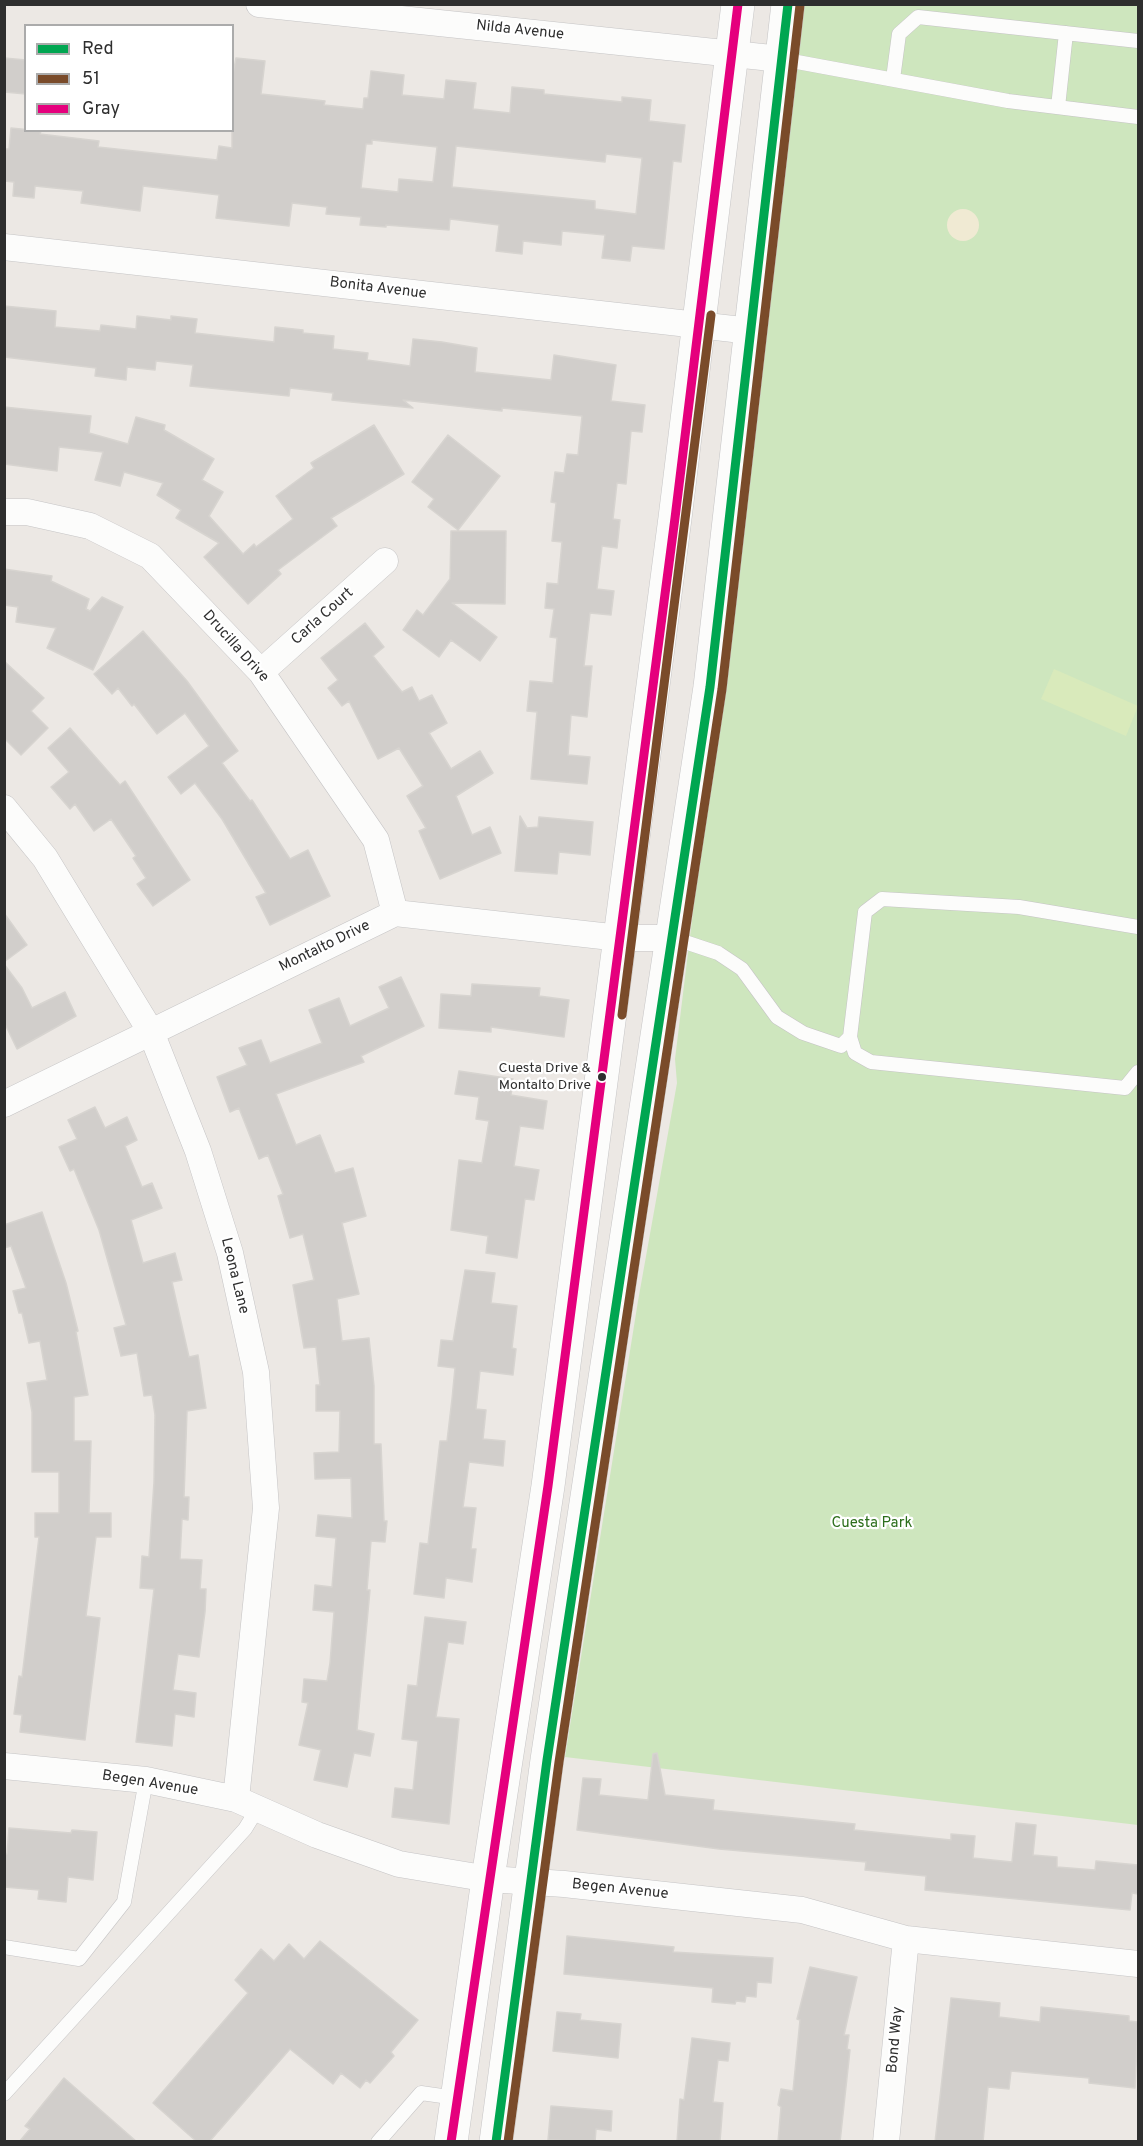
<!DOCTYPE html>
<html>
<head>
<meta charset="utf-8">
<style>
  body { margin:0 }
  #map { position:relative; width:1143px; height:2146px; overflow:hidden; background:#ece8e4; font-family:Overpass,sans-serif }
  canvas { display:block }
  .frame { position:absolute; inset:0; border:6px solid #2e2e2e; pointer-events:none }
  .legend { position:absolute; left:24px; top:24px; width:210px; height:108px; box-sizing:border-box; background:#fff; border:2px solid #ababab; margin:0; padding:8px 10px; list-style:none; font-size:18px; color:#2e2e2e }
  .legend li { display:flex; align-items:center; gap:12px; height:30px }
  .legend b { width:30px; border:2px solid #ababab }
</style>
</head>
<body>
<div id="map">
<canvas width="1143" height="2146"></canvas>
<div class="frame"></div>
<ul class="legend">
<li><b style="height:8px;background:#00a651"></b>Red</li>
<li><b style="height:8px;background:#7a4b2a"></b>51</li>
<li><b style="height:8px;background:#e5007d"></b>Gray</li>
</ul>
</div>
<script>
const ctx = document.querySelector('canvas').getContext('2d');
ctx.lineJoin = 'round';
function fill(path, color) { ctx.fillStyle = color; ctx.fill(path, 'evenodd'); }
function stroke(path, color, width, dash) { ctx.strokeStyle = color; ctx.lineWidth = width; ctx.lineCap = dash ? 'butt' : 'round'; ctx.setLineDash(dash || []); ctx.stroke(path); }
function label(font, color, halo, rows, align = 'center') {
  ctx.font = font + ' Overpass,sans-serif'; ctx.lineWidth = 4.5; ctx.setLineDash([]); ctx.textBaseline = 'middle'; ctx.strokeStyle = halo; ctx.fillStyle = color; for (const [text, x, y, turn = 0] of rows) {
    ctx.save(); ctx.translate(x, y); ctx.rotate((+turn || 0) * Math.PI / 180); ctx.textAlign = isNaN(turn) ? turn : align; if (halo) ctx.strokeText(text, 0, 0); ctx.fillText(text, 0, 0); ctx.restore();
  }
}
fill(new Path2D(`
  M 804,5 L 1138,5 L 1138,1825 L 565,1757 L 638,1301 L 677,1083 L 675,1059 Z`), '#cee6be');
fill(new Path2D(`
  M947 225a16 16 0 1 1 32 0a16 16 0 1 1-32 0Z`), '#f0ead3');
fill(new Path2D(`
  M 1054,669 L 1138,706 L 1126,736 L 1041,699 Z`), '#d9eabb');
const building = new Path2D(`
  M 4,58 L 26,60 L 26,94 L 4,92 Z
  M 236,58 L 265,61 L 261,94 L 325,101 L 324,105 L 363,109 L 364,98 L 368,98 L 371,71 L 404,75 L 402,95 L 444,99 L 446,80 L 476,83 L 473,109 L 510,113 L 512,87 L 544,90 L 544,94 L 622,102 L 622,97 L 651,100 L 649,121 L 685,125 L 681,162 L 673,161 L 664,249 L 632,246 L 630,261 L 602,258 L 605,235 L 562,231 L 561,245 L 523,241 L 522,254 L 496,251 L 499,225 L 450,219 L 449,230 L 386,225 L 386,227 L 360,225 L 361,217 L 326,214 L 327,207 L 292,203 L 289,226 L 216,218 L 219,195 L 143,186 L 140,211 L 81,203 L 83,191 L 35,186 L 34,198 L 13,196 L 14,182 L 4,181 L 4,149 L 9,149 L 11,128 L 41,131 L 40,134 L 99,141 L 98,147 L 217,160 L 219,146 L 232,148 L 232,79 ZM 372,140 L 437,147 L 433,182 L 399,179 L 398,192 L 361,188 L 366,144 L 372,144 ZM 456,146 L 605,162 L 606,154 L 642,158 L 636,214 L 595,209 L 595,201 L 452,187 Z
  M 4,306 L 56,311 L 55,327 L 100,331 L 101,325 L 136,329 L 137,316 L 171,320 L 171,316 L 197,319 L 195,333 L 274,342 L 275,327 L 303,330 L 303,333 L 334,336 L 333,349 L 368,353 L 367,360 L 410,366 L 413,339 L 442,342 L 477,348 L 475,372 L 551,380 L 554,355 L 616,365 L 611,401 L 645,405 L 642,432 L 631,431 L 626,484 L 617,483 L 613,519 L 620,520 L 617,548 L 602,546 L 597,589 L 614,591 L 611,615 L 590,613 L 584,666 L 592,666 L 587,717 L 571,715 L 568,755 L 590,757 L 587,784 L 531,779 L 537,712 L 527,711 L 530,681 L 553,683 L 557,638 L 550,637 L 554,609 L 545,608 L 547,583 L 558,584 L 562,542 L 552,541 L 556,503 L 551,502 L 555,472 L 564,473 L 567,454 L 578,455 L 582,416 L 502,408 L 502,411 L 403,400 L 413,408 L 361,403 L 332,400 L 333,393 L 290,388 L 289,396 L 190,386 L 193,365 L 156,361 L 155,370 L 127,367 L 126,380 L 95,376 L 96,368 L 4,357 Z
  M 4,407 L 91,416 L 89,433 L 128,444 L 136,417 L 165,425 L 164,430 L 214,459 L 202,480 L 223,492 L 209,516 L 243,554 L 254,544 L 256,547 L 293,519 L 276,496 L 314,468 L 311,463 L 374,425 L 404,474 L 331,518 L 337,526 L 278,570 L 281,574 L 248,604 L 204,557 L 219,543 L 176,518 L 181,510 L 157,495 L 163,483 L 124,472 L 120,486 L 95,480 L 103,452 L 59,447 L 57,471 L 4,464 Z
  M 448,435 L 500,476 L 458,530 L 428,507 L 434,499 L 412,482 Z
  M 451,531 L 506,531 L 505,604 L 452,603 L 497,637 L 480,661 L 451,640 L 439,657 L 403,630 L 417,610 L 423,615 L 450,579 Z
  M 4,569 L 52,576 L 51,581 L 89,599 L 86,609 L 90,611 L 102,597 L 123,607 L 93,670 L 47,648 L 56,628 L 16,622 L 18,607 L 4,605 Z
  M 365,623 L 384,647 L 373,656 L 402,692 L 412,687 L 419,701 L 432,695 L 447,723 L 429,733 L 451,769 L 480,751 L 493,773 L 456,796 L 472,835 L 490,827 L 501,853 L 440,879 L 419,831 L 426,828 L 407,796 L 423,786 L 399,748 L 378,759 L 349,701 L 342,706 L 328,688 L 338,680 L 321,658 Z
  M 143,631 L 187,681 L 238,751 L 222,763 L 250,801 L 252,800 L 290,859 L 308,850 L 330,896 L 270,925 L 256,897 L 266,893 L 222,819 L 195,783 L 181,794 L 168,777 L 209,746 L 185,713 L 157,734 L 134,704 L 132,706 L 118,688 L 112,694 L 94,674 Z
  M 4,661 L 44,698 L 31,711 L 48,728 L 21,755 L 4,738 Z
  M 70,728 L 120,785 L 125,781 L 190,880 L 153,906 L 137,884 L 146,878 L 133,858 L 136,856 L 111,819 L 94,831 L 75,804 L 70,809 L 51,787 L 69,772 L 48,748 Z
  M 520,816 L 527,828 L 538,827 L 539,817 L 593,822 L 590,855 L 559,852 L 557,874 L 515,871 Z
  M 4,913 L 27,945 L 4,962 Z
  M 4,964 L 22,988 L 32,1008 L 65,992 L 76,1016 L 17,1049 L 4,1022 Z
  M 401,977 L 424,1026 L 361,1056 L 364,1062 L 276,1094 L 296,1145 L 320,1135 L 335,1173 L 353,1168 L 366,1216 L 342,1223 L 359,1294 L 337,1299 L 342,1341 L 369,1338 L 374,1386 L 374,1444 L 381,1444 L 384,1521 L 387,1521 L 385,1542 L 371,1541 L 367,1590 L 370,1590 L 357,1730 L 374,1734 L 370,1756 L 354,1753 L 347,1787 L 314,1780 L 321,1750 L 299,1745 L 308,1703 L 302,1702 L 304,1679 L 327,1681 L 330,1663 L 334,1612 L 313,1610 L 315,1585 L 332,1587 L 336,1538 L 316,1536 L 318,1515 L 352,1518 L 351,1478 L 315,1479 L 314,1453 L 339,1452 L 340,1411 L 316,1411 L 316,1385 L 320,1385 L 316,1347 L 304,1348 L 293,1285 L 314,1280 L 303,1234 L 290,1238 L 278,1196 L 283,1194 L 268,1155 L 259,1159 L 239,1108 L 230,1112 L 217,1077 L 247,1065 L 239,1048 L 261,1040 L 270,1063 L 322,1043 L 309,1010 L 339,998 L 350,1026 L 389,1008 L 379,987 Z
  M 472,984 L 540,988 L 539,996 L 569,1000 L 564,1037 L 491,1027 L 491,1032 L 439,1028 L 441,994 L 471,996 Z
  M 459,1071 L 513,1079 L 511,1095 L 547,1101 L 543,1129 L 520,1126 L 514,1166 L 539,1170 L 534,1200 L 525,1199 L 517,1258 L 486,1253 L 488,1236 L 451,1230 L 459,1160 L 482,1163 L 489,1121 L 476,1119 L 479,1097 L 455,1094 Z
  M 95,1107 L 105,1128 L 127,1117 L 137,1140 L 125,1146 L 142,1187 L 152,1183 L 162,1208 L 131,1220 L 143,1263 L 175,1253 L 182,1280 L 172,1282 L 189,1357 L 198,1355 L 206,1408 L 187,1411 L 184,1497 L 189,1497 L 188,1520 L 182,1519 L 180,1559 L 202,1560 L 200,1589 L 206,1589 L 205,1612 L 199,1657 L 178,1654 L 173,1690 L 196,1693 L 194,1717 L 175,1714 L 172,1746 L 136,1742 L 154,1589 L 140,1588 L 142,1556 L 149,1557 L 154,1482 L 155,1415 L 152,1395 L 144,1396 L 137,1353 L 121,1356 L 114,1328 L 126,1325 L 99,1230 L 74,1169 L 70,1171 L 59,1147 L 77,1139 L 68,1120 Z
  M 42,1212 L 66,1283 L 78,1331 L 76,1332 L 88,1395 L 74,1397 L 74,1441 L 91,1441 L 89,1513 L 111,1513 L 111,1537 L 96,1537 L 86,1616 L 100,1618 L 85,1740 L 20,1732 L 22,1715 L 14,1714 L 19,1676 L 22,1677 L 39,1537 L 35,1537 L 35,1513 L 59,1513 L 59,1472 L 32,1472 L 32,1412 L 27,1383 L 47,1380 L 40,1341 L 29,1343 L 22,1313 L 19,1313 L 13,1291 L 26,1288 L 11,1246 L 4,1248 L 4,1225 Z
  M 465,1270 L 495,1273 L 491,1303 L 517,1306 L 512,1348 L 516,1349 L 513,1375 L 480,1371 L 476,1409 L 486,1410 L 483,1439 L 505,1441 L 503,1466 L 469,1462 L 463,1507 L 476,1508 L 471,1549 L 476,1549 L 472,1582 L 446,1578 L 444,1598 L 414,1594 L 420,1543 L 428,1544 L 440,1441 L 447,1441 L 452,1399 L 455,1368 L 438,1366 L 441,1340 L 453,1341 Z
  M 425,1617 L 466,1622 L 463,1644 L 448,1642 L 436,1717 L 459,1719 L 449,1824 L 392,1817 L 395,1788 L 413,1790 L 418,1741 L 402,1739 L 408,1685 L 417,1686 Z
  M 657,1753 L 665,1795 L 714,1800 L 713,1810 L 855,1824 L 854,1830 L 951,1840 L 951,1834 L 975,1836 L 973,1858 L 1012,1862 L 1016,1823 L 1036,1825 L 1033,1855 L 1057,1857 L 1057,1867 L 1095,1870 L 1096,1861 L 1138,1865 L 1138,1894 L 1132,1893 L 1130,1910 L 925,1890 L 926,1876 L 865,1870 L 866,1862 L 719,1849 L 577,1830 L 583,1778 L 601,1779 L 599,1795 L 648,1800 L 653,1754 Z
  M 9,1828 L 71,1833 L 72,1830 L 97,1832 L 93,1880 L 68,1877 L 66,1902 L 38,1899 L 39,1890 L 4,1887 L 4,1854 L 7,1854 Z
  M 567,1936 L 674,1947 L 673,1952 L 773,1958 L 771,1983 L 757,1982 L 756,1997 L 746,1996 L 745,2002 L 736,2001 L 735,2004 L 712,2002 L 713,1988 L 564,1974 Z
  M 320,1941 L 418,2020 L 391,2052 L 394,2056 L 370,2083 L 366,2080 L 360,2088 L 341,2073 L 333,2084 L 290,2049 L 209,2142 L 197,2142 L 153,2103 L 248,1993 L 235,1980 L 261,1949 L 274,1961 L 289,1944 L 304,1959 Z
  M 810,1967 L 857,1977 L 844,2035 L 849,2035 L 847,2049 L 850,2050 L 840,2142 L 778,2142 L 781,2107 L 778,2105 L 781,2089 L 793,2091 L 800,2020 L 797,2019 Z
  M 951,1998 L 1000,2003 L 999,2017 L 1040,2022 L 1041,2007 L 1129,2016 L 1129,2021 L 1138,2022 L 1135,2088 L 1089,2083 L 1089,2078 L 1011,2071 L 1009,2089 L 988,2087 L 983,2142 L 935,2142 Z
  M 557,2012 L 581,2014 L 580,2020 L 621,2024 L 618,2058 L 553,2051 Z
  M 692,2038 L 730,2043 L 728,2061 L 718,2060 L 713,2102 L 723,2103 L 720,2141 L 677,2142 L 680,2099 L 684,2100 Z
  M 64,2078 L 137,2142 L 19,2142 L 30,2129 L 25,2126 Z
  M 551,2106 L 612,2111 L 611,2131 L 596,2129 L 595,2142 L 548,2140 Z`);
fill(building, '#d1cecb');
stroke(building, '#d7d4d0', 1.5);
const lane = new Path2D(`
  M 781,59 L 1008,101 L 1138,117
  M 893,79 L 899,34 L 918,17 L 1138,41
  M 1058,107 L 1066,33
  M 1138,927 L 1019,907 L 882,899 L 865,912 L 850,1037 L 855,1053 L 871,1062 L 1125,1088 L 1138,1072
  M 673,938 L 718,953 L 742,969 L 777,1017 L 803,1033 L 841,1046 L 850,1037
  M 4,1947 L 79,1959 L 124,1902 L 146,1780
  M 4,2094 L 245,1829 L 258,1808
  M 378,2142 L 421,2093 L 456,2098`);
const street = new Path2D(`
  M 259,4 L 781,59
  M 4,247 L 751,331
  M 4,512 L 27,512 L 90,526 L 150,556 L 261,672 L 376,840 L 395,913
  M 261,672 L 385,561
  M 4,808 L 45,858 L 151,1032 L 198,1151 L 230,1253 L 256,1372 L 266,1508 L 236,1799
  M 4,1104 L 395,913 L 620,938 L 673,938
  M 4,1766 L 146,1780 L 236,1799 L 317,1835 L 399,1864 L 489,1879 L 564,1884 L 802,1910 L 906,1939 L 1138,1964
  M 886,2142 L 906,1939`);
const secondary = new Path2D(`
  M 451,2142 L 490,1865 L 548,1486 L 675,518 L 738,4
  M 496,2142 L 547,1760 L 710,687 L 788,4`);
stroke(lane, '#c5c4c5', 15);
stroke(street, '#c5c4c5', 27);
stroke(secondary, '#c5c4c5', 34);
stroke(lane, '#fcfcfb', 14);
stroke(street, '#fcfcfb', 26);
stroke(secondary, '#fcfcfb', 33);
stroke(new Path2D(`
  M 496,2142 L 547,1760 L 710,687 L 788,4`), '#00a651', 9);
stroke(new Path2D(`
  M 622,1015 L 711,315
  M 508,2142 L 559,1762 L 722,689 L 800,5`), '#7a4b2a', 9);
stroke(new Path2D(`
  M 451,2142 L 548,1486 L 675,518 L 738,4`), '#e5007d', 9);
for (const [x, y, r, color] of [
  [602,1077,5,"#2e2e2e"]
]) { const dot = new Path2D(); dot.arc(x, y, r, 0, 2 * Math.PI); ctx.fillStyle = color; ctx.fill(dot); stroke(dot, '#fff', 2); }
label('14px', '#2e2e2e', '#fff', [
  ["Cuesta Drive &",591,1069],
  ["Montalto Drive",591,1086]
], 'right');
label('15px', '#2e2e2e', '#fff', [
  ["Nilda Avenue",520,31,6],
  ["Bonita Avenue",378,289,7],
  ["Carla Court",323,617,-42],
  ["Drucilla Drive",235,647,48],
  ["Montalto Drive",325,947,-26],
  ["Leona Lane",234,1276,76],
  ["Begen Avenue",150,1784,9],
  ["Begen Avenue",620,1890,6],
  ["Bond Way",896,2040,-85]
]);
label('15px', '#2c6e1b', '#fff', [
  ["Cuesta Park",872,1524]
]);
</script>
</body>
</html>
